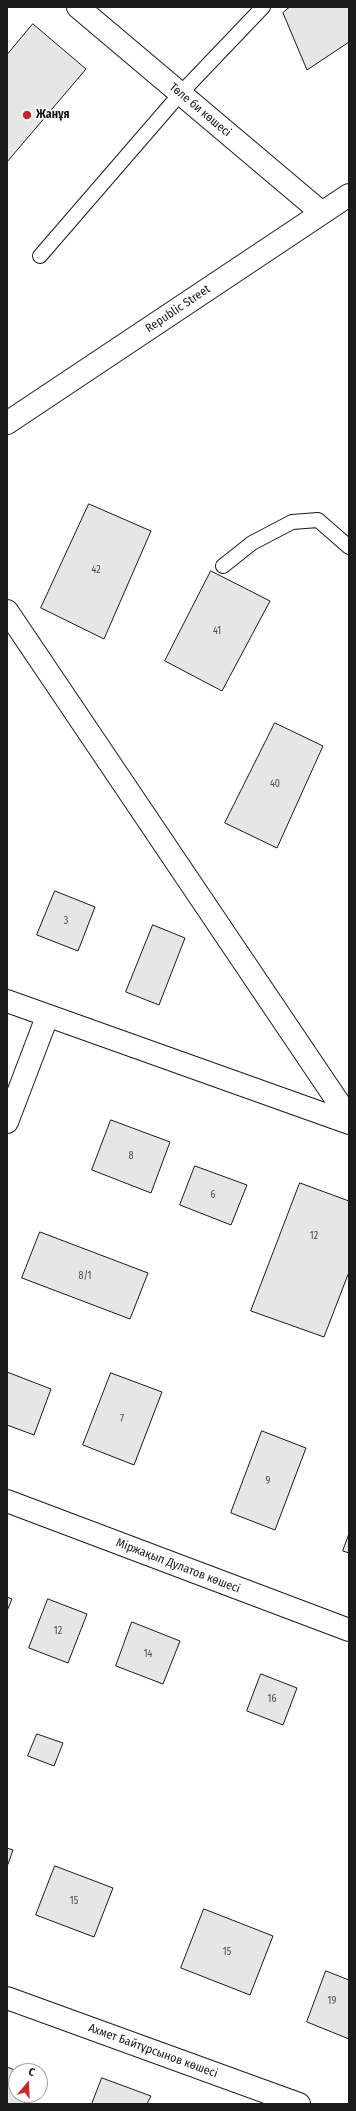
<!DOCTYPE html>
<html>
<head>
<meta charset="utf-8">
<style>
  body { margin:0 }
  #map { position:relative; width:356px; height:2111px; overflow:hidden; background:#fff; font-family:"Fira Sans Condensed",sans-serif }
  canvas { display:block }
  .frame { position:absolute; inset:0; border:8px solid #1a1a1a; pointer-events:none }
  .north { position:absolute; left:8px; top:2063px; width:40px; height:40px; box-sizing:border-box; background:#fff; border:1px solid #a3a3a3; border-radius:50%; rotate:19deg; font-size:11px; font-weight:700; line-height:16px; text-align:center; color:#1a1a1a }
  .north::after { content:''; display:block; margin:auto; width:14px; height:18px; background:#c62828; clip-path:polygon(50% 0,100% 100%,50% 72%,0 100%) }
</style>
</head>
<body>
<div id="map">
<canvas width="356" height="2111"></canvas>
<div class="frame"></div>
<div class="north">С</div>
</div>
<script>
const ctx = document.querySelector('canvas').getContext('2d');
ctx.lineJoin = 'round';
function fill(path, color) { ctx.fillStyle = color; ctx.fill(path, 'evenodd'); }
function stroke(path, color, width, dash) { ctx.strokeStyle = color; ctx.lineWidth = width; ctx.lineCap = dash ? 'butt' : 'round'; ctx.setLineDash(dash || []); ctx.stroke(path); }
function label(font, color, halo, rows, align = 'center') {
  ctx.font = font + ' "Fira Sans Condensed",sans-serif'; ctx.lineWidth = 3; ctx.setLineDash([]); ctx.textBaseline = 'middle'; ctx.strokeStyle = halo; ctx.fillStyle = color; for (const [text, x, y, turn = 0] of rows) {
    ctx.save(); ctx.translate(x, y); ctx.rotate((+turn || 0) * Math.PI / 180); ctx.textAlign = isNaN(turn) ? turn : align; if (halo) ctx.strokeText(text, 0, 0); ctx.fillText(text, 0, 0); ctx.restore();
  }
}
const building = new Path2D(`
  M 290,7 L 349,7 L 349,42 L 307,70 L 283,13 Z
  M 33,24 L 86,69 L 7,162 L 7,55 Z
  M 89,504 L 151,531 L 104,639 L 41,608 Z
  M 211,571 L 270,601 L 222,691 L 165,661 Z
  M 275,723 L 323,746 L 277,848 L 225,823 Z
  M 55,891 L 95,907 L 78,951 L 37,935 Z
  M 153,925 L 185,938 L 159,1005 L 126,992 Z
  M 111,1120 L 170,1142 L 151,1193 L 92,1170 Z
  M 195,1166 L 247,1185 L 231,1225 L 180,1205 Z
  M 300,1183 L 349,1201 L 349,1272 L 324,1337 L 251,1311 Z
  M 40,1232 L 148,1273 L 130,1319 L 22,1278 Z
  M 7,1372 L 51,1389 L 34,1435 L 7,1425 Z
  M 111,1373 L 162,1392 L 134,1465 L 83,1445 Z
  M 262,1431 L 306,1448 L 275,1530 L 231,1513 Z
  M 349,1534 L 349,1553 L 343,1551 Z
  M 7,1597 L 12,1599 L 7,1611 Z
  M 48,1599 L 87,1614 L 68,1663 L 29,1648 Z
  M 132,1622 L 180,1641 L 163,1684 L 116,1666 Z
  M 261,1674 L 297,1688 L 283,1725 L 247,1711 Z
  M 37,1734 L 63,1743 L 54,1766 L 28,1756 Z
  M 7,1848 L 13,1850 L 7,1867 Z
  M 55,1866 L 113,1888 L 94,1937 L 36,1915 Z
  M 204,1909 L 273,1936 L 250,1995 L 181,1968 Z
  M 326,1971 L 349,1980 L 349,2039 L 307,2022 Z
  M 7,2067 L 17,2071 L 16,2095 L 28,2095 L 24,2104 L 7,2104 Z
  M 102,2078 L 151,2096 L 147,2104 L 92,2104 Z`);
fill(building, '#e6e6e6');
stroke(building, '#1a1a1a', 1);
const lane = new Path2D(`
  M 40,256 L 180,94 L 263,7
  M 223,566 L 252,543 L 292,522 L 318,520 L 349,547`);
const street = new Path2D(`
  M 7,611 L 349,1118
  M 7,1001 L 349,1123
  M 7,1122 L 47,1017
  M 7,1501 L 349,1630
  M 7,1998 L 299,2104`);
const secondary = new Path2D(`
  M 78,7 L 322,213
  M 7,423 L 349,195`);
stroke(lane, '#1a1a1a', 16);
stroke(street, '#1a1a1a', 24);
stroke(secondary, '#1a1a1a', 24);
stroke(lane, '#fff', 14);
stroke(street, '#fff', 22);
stroke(secondary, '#fff', 22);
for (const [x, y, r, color] of [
  [27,115,5,"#c62828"]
]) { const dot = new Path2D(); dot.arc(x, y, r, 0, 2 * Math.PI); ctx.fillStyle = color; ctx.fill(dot); stroke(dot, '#fff', 1.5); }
label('10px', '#4d4d4d', null, [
  ["42",96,570],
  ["41",217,631],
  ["40",275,784],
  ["3",66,921],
  ["8",131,1156],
  ["6",213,1195],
  ["12",314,1236],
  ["8/1",85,1276],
  ["7",122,1419],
  ["9",268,1481],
  ["12",58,1631],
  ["14",148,1654],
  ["16",272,1699],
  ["15",74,1901],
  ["15",227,1952],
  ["19",332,2001]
]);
label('12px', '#1a1a1a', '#fff', [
  ["Төле би көшесі",200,110,40],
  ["Republic Street",178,309,-34],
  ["Міржақып Дулатов көшесі",178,1566,21],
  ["Ахмет Байтұрсынов көшесі",153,2051,20]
]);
label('bold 12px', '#1a1a1a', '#fff', [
  ["Жанұя",36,115]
], 'left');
</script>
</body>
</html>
